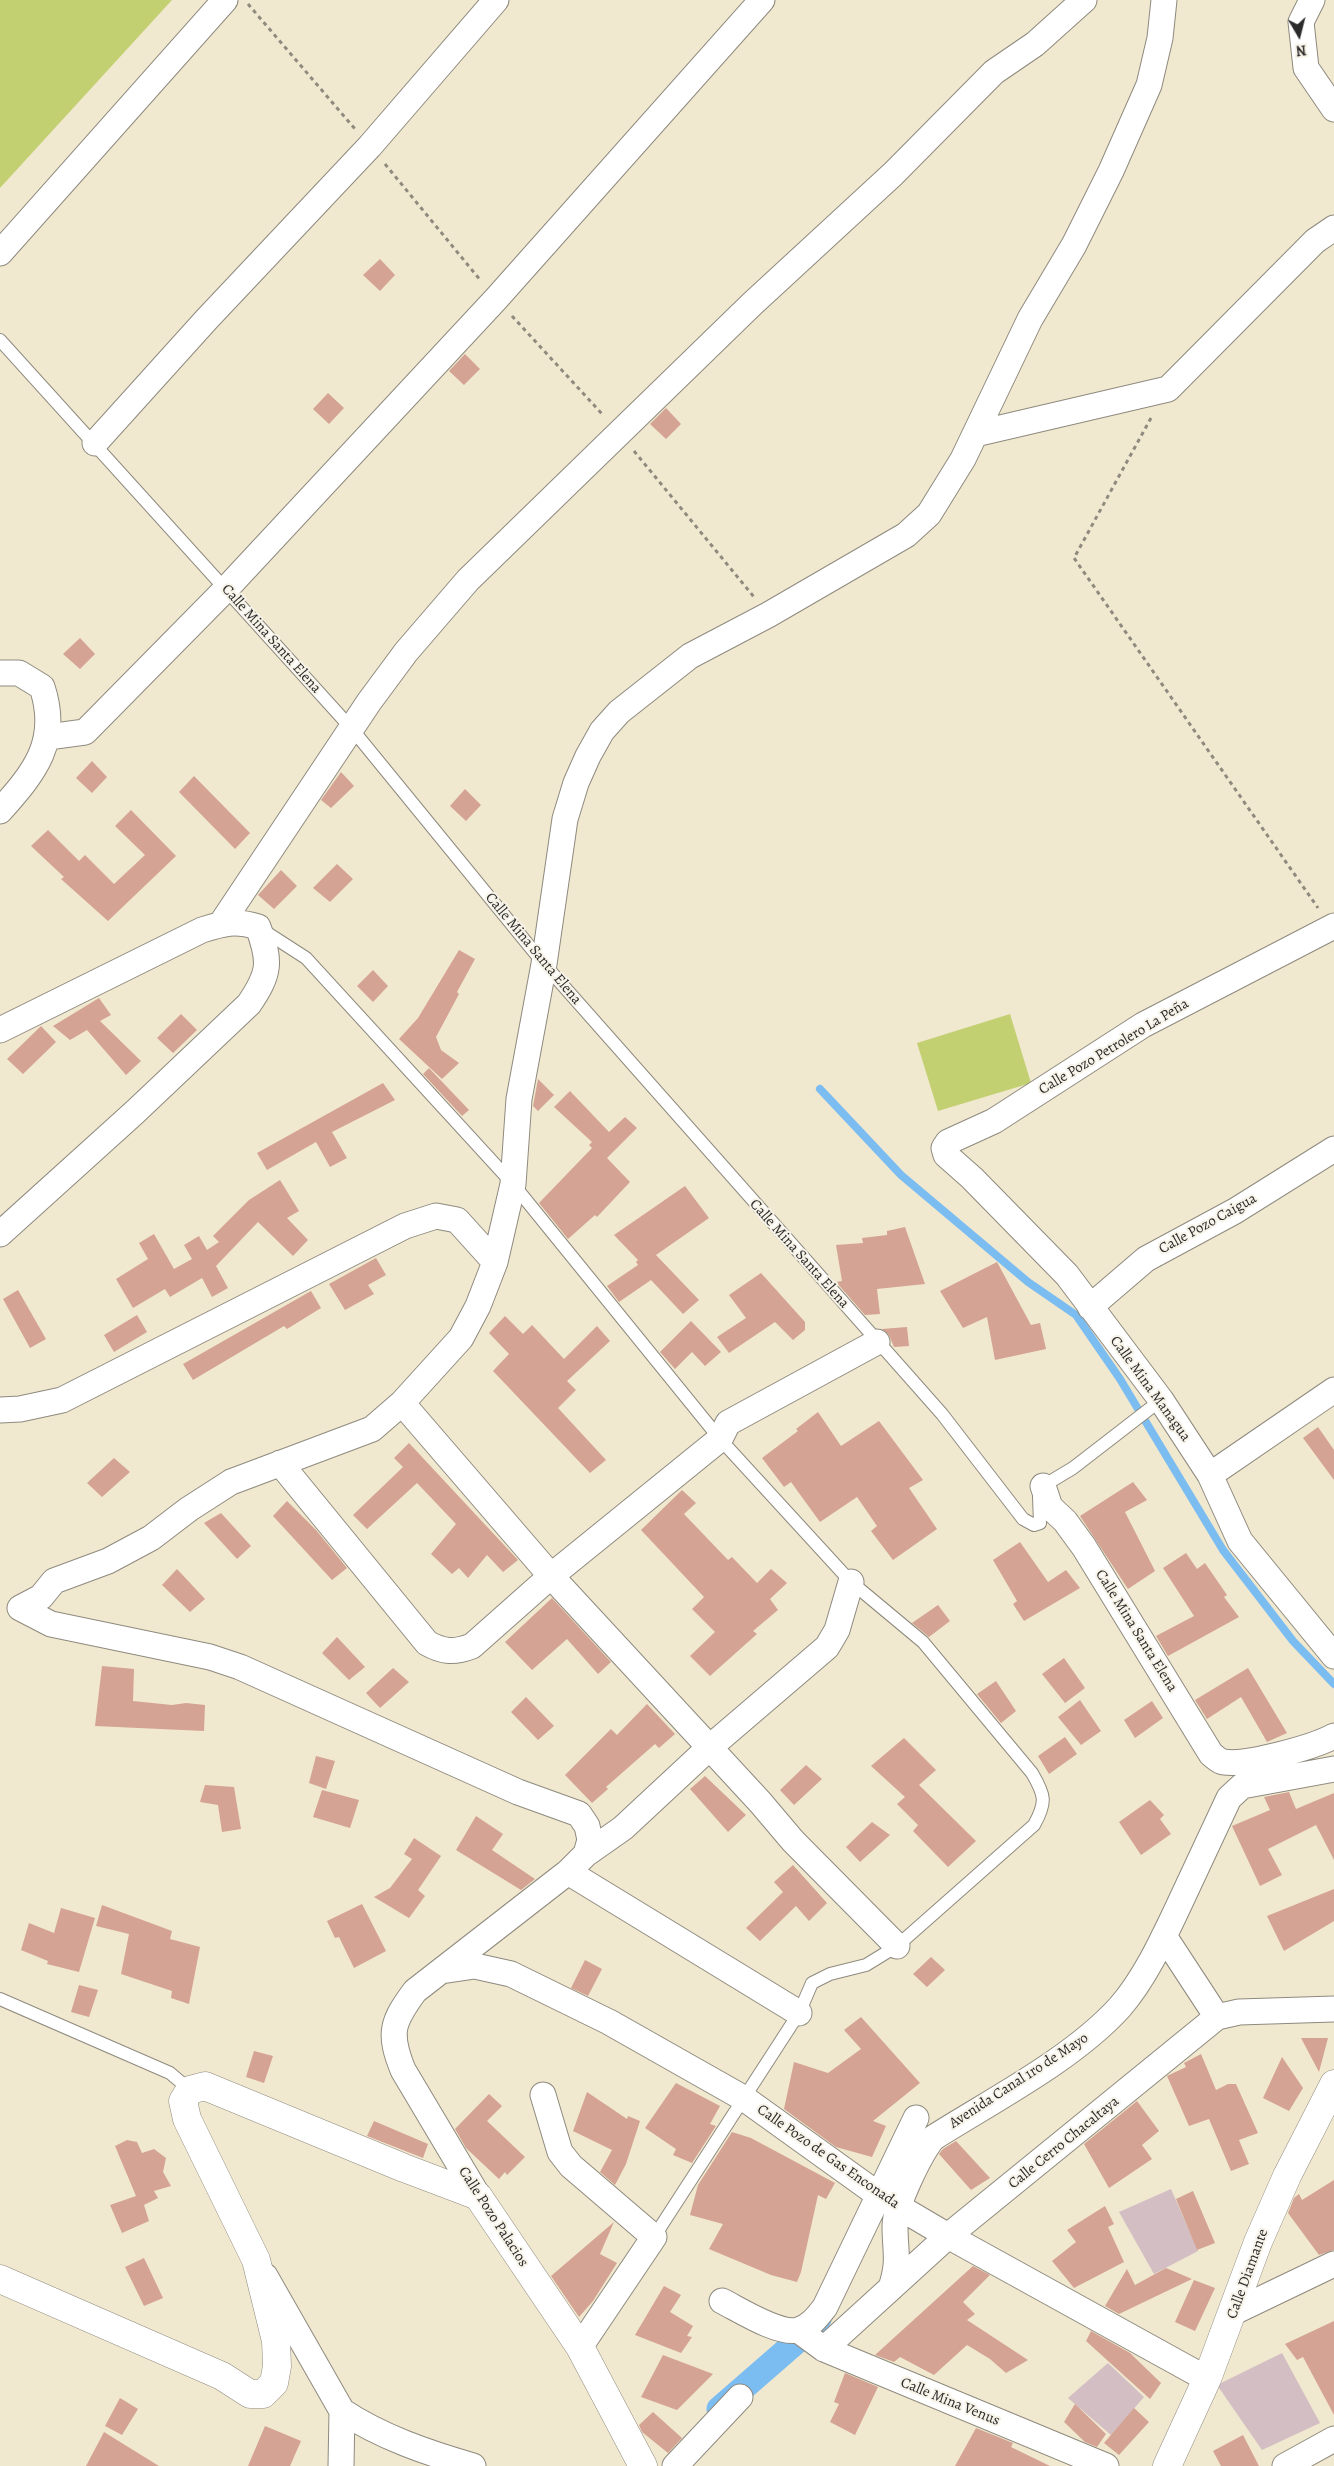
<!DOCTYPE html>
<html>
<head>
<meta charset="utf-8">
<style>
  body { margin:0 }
  #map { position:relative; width:1334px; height:2466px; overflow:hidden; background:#f1e8d0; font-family:Alegreya,serif }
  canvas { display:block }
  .north { position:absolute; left:1274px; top:10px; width:50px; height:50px; -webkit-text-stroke:4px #f7f3e8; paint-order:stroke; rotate:172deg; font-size:14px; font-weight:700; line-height:20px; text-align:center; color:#2b2b2b }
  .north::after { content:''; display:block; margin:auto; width:18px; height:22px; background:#2b2b2b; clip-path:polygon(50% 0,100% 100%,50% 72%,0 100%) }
</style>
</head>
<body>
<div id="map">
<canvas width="1334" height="2466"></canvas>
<div class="north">N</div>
</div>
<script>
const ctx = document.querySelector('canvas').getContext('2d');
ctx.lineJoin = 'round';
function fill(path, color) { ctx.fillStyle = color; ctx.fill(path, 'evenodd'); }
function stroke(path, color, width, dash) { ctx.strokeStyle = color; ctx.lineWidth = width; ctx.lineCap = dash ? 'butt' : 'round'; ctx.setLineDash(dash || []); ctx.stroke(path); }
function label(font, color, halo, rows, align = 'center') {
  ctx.font = font + ' Alegreya,serif'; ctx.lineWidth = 4; ctx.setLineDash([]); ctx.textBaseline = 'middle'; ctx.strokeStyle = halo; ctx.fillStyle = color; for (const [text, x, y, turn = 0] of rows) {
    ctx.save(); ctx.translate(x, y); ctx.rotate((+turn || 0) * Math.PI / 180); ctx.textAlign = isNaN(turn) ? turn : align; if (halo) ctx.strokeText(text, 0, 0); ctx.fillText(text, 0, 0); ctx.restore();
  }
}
fill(new Path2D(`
  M 1171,2189 L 1198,2251 L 1154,2274 L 1119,2212 Z
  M 1282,2353 L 1320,2423 L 1262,2450 L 1217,2385 Z
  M 1108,2363 L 1144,2397 L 1111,2435 L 1068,2398 Z`), '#d2bec3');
fill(new Path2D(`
  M 0,0 L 172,0 L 0,188 Z
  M 1010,1014 L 1031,1083 L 938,1111 L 917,1043 Z`), '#c3d072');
stroke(new Path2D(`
  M 820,1089 L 901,1175 L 1028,1282 L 1076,1315 L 1120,1379 L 1223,1550 L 1293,1641 L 1334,1684`), '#7cbdf1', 8);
stroke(new Path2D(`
  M 719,2409 L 811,2329 L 819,2319`), '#7cbdf1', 25);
fill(new Path2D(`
  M 380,259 L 395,275 L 380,291 L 363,275 Z
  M 465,354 L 480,369 L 464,385 L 449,371 Z
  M 328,393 L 344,408 L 329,424 L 313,409 Z
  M 666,408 L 681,424 L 666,439 L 650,424 Z
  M 80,638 L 95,654 L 80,669 L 63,654 Z
  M 92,761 L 107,777 L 92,793 L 76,778 Z
  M 341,772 L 354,786 L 331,808 L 321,800 Z
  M 194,776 L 250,833 L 235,849 L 179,792 Z
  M 465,789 L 481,805 L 466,821 L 450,806 Z
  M 131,810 L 176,856 L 108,921 L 61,879 L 64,877 L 31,846 L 48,830 L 79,861 L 85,855 L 114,884 L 145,855 L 115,826 Z
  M 337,864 L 353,879 L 330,902 L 313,888 Z
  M 281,870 L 297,886 L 274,909 L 258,895 Z
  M 459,950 L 475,959 L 457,992 L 459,994 L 436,1037 L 441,1050 L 459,1063 L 442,1079 L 399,1039 L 418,1018 Z
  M 373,970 L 388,986 L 373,1002 L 357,986 Z
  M 99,998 L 111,1015 L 100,1021 L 141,1061 L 126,1075 L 87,1030 L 70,1040 L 53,1026 Z
  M 181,1014 L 197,1030 L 173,1053 L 157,1038 Z
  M 41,1026 L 56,1042 L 23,1074 L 7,1059 Z
  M 429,1068 L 469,1110 L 462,1116 L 423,1074 Z
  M 538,1079 L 554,1095 L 538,1111 L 533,1106 Z
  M 383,1083 L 395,1100 L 332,1132 L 347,1158 L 330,1167 L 316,1142 L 267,1170 L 257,1153 Z
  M 570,1091 L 609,1132 L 625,1117 L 637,1128 L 607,1158 L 630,1182 L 597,1217 L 595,1215 L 568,1239 L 539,1203 L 592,1148 L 589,1145 L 592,1142 L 554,1107 Z
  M 280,1180 L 299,1211 L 287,1218 L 308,1240 L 293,1256 L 258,1222 L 216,1266 L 228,1288 L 212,1297 L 202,1278 L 170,1297 L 165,1289 L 133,1308 L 116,1279 L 148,1259 L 139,1243 L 154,1234 L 174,1269 L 192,1259 L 184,1245 L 199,1236 L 207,1250 L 219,1242 L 213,1236 L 249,1200 Z
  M 685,1186 L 709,1218 L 656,1255 L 699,1300 L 683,1314 L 651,1280 L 619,1302 L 607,1286 L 638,1265 L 636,1262 L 638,1260 L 614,1235 Z
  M 905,1227 L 925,1284 L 877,1289 L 880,1314 L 865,1315 L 836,1282 L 842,1281 L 836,1245 L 863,1243 L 862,1238 L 887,1235 L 887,1231 Z
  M 376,1258 L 386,1275 L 368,1285 L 374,1294 L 345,1310 L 329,1284 Z
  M 997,1262 L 1031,1325 L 1040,1323 L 1046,1349 L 995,1360 L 987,1317 L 963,1328 L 940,1291 Z
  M 761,1273 L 805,1322 L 805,1330 L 793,1340 L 775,1322 L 729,1353 L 717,1337 L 746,1318 L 729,1295 Z
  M 18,1290 L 46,1339 L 30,1348 L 3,1299 Z
  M 311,1291 L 321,1308 L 287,1329 L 284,1326 L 193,1380 L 183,1364 Z
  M 137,1315 L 147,1332 L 114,1352 L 104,1335 Z
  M 505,1316 L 523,1334 L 532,1325 L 564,1359 L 597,1326 L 610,1341 L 567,1381 L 576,1390 L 558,1408 L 606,1460 L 590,1473 L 493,1371 L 509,1354 L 489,1333 Z
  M 691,1321 L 721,1352 L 705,1366 L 692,1352 L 675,1369 L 660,1352 Z
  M 907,1327 L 909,1346 L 894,1347 L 889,1335 L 882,1329 Z
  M 818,1412 L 841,1446 L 879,1421 L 923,1480 L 909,1488 L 937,1529 L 893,1560 L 871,1531 L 877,1526 L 857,1497 L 820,1522 L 791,1482 L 784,1487 L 762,1458 L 798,1431 L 796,1429 Z
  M 1318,1427 L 1334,1450 L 1334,1480 L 1303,1438 Z
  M 409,1443 L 518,1560 L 503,1572 L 487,1555 L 468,1578 L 459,1568 L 452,1574 L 431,1554 L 456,1524 L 417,1483 L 367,1529 L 353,1515 L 403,1467 L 394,1458 Z
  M 114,1458 L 130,1472 L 102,1497 L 87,1483 Z
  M 1133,1482 L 1147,1500 L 1125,1512 L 1155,1571 L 1128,1589 L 1080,1516 Z
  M 682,1490 L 696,1503 L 684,1514 L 728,1560 L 732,1557 L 757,1583 L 771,1569 L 787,1583 L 770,1599 L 778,1610 L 753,1631 L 757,1634 L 710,1676 L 690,1656 L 715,1632 L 692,1609 L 704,1597 L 641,1530 Z
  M 287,1501 L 316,1530 L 347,1568 L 332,1580 L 273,1516 Z
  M 221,1513 L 251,1546 L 237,1559 L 204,1523 Z
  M 1020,1542 L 1048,1582 L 1066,1570 L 1080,1588 L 1024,1621 L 1013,1604 L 1017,1601 L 993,1560 Z
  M 1186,1553 L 1197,1569 L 1205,1563 L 1227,1595 L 1224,1597 L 1239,1617 L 1168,1656 L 1156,1636 L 1194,1616 L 1163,1568 Z
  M 177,1569 L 205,1599 L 190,1612 L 162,1585 Z
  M 552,1598 L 611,1662 L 598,1674 L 567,1639 L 532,1670 L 505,1642 Z
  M 938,1605 L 950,1621 L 929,1637 L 912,1623 Z
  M 337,1637 L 365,1667 L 349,1680 L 322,1653 Z
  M 1064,1658 L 1085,1688 L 1065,1703 L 1042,1674 Z
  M 102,1666 L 134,1669 L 133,1701 L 172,1705 L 186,1703 L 205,1705 L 204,1731 L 95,1726 Z
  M 393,1668 L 409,1682 L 380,1708 L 366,1693 Z
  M 1248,1668 L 1287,1733 L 1267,1742 L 1241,1697 L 1207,1719 L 1195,1700 Z
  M 996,1681 L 1016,1711 L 1001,1723 L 977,1694 Z
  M 526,1697 L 554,1726 L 538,1740 L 511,1712 Z
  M 1080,1700 L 1101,1731 L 1081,1745 L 1058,1717 Z
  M 1152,1701 L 1163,1718 L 1135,1738 L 1124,1720 Z
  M 647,1704 L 675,1734 L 659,1748 L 655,1744 L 606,1787 L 608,1789 L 592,1803 L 565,1775 L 611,1729 L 617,1735 Z
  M 1065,1737 L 1077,1754 L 1049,1774 L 1038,1756 Z
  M 904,1738 L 936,1770 L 919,1785 L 976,1841 L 948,1867 L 913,1831 L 918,1825 L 897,1804 L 905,1797 L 871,1766 Z
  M 316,1756 L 335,1761 L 326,1789 L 309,1783 Z
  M 806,1765 L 822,1779 L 794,1805 L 780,1790 Z
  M 705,1776 L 746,1815 L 728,1832 L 690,1789 Z
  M 205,1785 L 234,1787 L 241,1829 L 222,1832 L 218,1805 L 200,1802 Z
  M 322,1790 L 359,1800 L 350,1828 L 313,1817 Z
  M 1289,1792 L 1296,1809 L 1334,1793 L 1334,1860 L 1316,1825 L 1268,1849 L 1282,1875 L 1260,1886 L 1232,1826 L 1270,1810 L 1264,1797 Z
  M 1150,1800 L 1164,1815 L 1160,1819 L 1171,1834 L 1141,1855 L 1119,1822 Z
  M 476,1816 L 503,1834 L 492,1850 L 535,1879 L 521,1890 L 456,1850 Z
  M 872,1822 L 890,1835 L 860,1862 L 846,1847 Z
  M 414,1838 L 441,1856 L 418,1890 L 425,1896 L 409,1918 L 374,1897 L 390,1888 L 412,1859 L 404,1854 Z
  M 793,1865 L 827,1903 L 809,1921 L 796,1906 L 760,1941 L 746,1928 L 783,1892 L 774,1882 Z
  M 1334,1889 L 1334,1921 L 1284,1951 L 1267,1916 Z
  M 362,1904 L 386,1951 L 354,1968 L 339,1937 L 335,1938 L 327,1921 Z
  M 102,1905 L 172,1931 L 170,1939 L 200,1947 L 189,2004 L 171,1998 L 172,1991 L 121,1974 L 129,1934 L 96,1926 Z
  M 61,1908 L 95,1918 L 79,1972 L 47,1964 L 48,1961 L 21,1950 L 29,1923 L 54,1933 Z
  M 931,1957 L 945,1970 L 927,1987 L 913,1974 Z
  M 585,1960 L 602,1969 L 588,1996 L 571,1988 Z
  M 79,1985 L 98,1990 L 89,2017 L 71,2012 Z
  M 861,2017 L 920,2083 L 873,2121 L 886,2126 L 872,2157 L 836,2147 L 784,2109 L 794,2062 L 828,2073 L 861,2049 L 844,2030 Z
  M 1301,2038 L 1328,2038 L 1319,2072 Z
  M 254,2051 L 273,2056 L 264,2083 L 246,2077 Z
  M 1201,2054 L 1216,2090 L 1228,2084 L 1236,2084 L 1258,2133 L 1239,2140 L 1249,2164 L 1231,2171 L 1209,2119 L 1189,2126 L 1167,2076 L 1186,2067 L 1184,2063 Z
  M 1282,2057 L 1303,2088 L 1289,2111 L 1263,2098 Z
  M 676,2083 L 720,2106 L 710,2124 L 716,2126 L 692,2163 L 673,2155 L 676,2149 L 645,2128 Z
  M 587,2092 L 627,2119 L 628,2116 L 640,2121 L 626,2164 L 615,2185 L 600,2172 L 612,2150 L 573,2131 Z
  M 489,2094 L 502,2106 L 487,2121 L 525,2157 L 507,2175 L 505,2172 L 499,2179 L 466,2148 L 455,2129 Z
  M 1137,2101 L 1159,2131 L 1142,2145 L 1152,2159 L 1109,2188 L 1084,2144 Z
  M 374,2121 L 428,2144 L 423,2158 L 367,2136 Z
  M 732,2132 L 751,2138 L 835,2183 L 826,2199 L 818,2195 L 801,2272 L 797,2282 L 771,2275 L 709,2249 L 723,2224 L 690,2215 L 698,2185 Z
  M 127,2140 L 137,2142 L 142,2153 L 154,2149 L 166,2158 L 163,2172 L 171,2186 L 154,2191 L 158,2198 L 144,2205 L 149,2221 L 122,2233 L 110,2205 L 136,2196 L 115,2146 Z
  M 956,2141 L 990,2178 L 971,2190 L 939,2154 L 943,2149 Z
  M 1334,2180 L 1334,2250 L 1319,2255 L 1288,2213 L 1294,2198 L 1299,2194 L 1302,2200 Z
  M 1193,2191 L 1215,2243 L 1197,2250 L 1176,2199 Z
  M 1105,2206 L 1114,2224 L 1108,2227 L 1124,2262 L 1074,2288 L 1052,2261 L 1076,2242 L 1067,2230 Z
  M 614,2222 L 600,2254 L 617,2263 L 593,2301 L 579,2317 L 551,2276 Z
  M 144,2258 L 163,2298 L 144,2306 L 125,2267 Z
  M 973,2266 L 990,2275 L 963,2302 L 975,2314 L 967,2320 L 1028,2360 L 1006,2373 L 990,2359 L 967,2345 L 934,2375 L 900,2357 L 894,2362 L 875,2355 Z
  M 1166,2268 L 1192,2279 L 1119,2314 L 1105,2306 L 1127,2269 L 1135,2285 Z
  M 1194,2280 L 1215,2288 L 1195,2331 L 1175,2322 Z
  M 664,2286 L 681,2295 L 670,2312 L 693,2326 L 687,2336 L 692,2337 L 681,2353 L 635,2335 Z
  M 1334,2321 L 1334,2415 L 1303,2357 L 1297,2360 L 1285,2344 Z
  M 1091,2331 L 1130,2353 L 1161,2383 L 1150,2399 L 1086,2341 Z
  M 663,2355 L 713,2374 L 677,2410 L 641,2397 Z
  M 845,2373 L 878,2387 L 855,2435 L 830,2422 L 839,2404 L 834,2402 Z
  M 120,2398 L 138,2409 L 122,2435 L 105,2426 Z
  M 1075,2404 L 1106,2434 L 1097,2447 L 1085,2442 L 1064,2422 Z
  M 1134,2408 L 1149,2422 L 1119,2455 L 1104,2443 Z
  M 653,2412 L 682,2438 L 668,2453 L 642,2432 L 639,2425 Z
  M 265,2426 L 301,2441 L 290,2466 L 248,2466 Z
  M 976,2428 L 1013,2443 L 1011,2447 L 1050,2466 L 955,2466 Z
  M 104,2432 L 159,2466 L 86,2466 Z
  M 1243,2435 L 1259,2466 L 1221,2466 L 1213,2451 Z`), '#d4a393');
const service = new Path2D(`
  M 0,340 L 352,729 L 544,964 L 942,1414 L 1023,1519 L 1034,1525 L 1040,1523 L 1039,1497 L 1043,1486 L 1073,1468 L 1161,1400
  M 261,929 L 306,958 L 513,1184 L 720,1439 L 851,1582 L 923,1642 L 1032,1773 C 1045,1795 1047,1802 1034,1825 L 897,1946 L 866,1965 L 830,1974 L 812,1983 L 799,2013 L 654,2237
  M 0,1999 L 170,2073 L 190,2090`);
const minor = new Path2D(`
  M 1312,0 L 1301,22 L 1306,68 L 1334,109
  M 0,253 L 225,0
  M 975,434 L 1168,389 L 1315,241 L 1334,228
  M 95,443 L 206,320 L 370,146 L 496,0
  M 0,673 L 19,673 L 42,687 C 60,741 35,772 0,811
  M 48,737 L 85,732 L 226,589 L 496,299 L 762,0
  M 221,924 L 369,702 L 406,652 L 468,580 L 752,304 L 893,174 L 994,72 L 1035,44 L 1084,0
  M 1334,926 L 1143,1025 L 994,1121 L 948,1142 L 944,1148 L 946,1155 L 972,1178 L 1067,1275 L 1161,1400 L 1210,1475 L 1240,1541 L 1334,1656
  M 0,1030 L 202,930 C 224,923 235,920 258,927 C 271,962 270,973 249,1004 L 135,1112 L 0,1234
  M 1090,1307 L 1146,1259 L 1235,1211 L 1334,1149
  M 402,1403 L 551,1576 L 760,1802 L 793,1841 L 897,1946
  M 0,1410 L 20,1409 L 62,1400 L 405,1226 L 436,1216 L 457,1220 L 495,1262
  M 280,1463 L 427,1643 C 443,1652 454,1653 472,1646 L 551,1576 L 720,1439 L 728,1423 L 877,1342
  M 1210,1475 L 1334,1390
  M 1043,1486 L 1050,1507 L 1065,1521 L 1084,1547 L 1211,1754 C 1215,1757 1220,1762 1224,1762 C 1246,1766 1314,1747 1334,1736
  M 586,1854 L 623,1828 L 709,1748 L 827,1647 L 837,1630 L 851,1582
  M 568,1872 L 799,2013
  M 1164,1936 L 1217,2017
  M 441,1971 L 475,1966 L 511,1974 L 609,2022 L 745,2099 L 880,2196 L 948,2236 L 1207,2379
  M 543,2095 L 560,2152 L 571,2166 L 654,2237 L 580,2347
  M 478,2196 L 403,2070 C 388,2033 392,2022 415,1991 L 568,1872 L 586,1854 L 590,1840 L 587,1826 L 579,1814 L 518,1792 L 240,1667 L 210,1657 L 51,1624 L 20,1608 L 41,1597 L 54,1581 L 108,1561 L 151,1538 L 189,1509 L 231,1482 L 372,1429 L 402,1403 L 461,1338 L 478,1306 L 495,1262 L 513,1184 L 519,1099 L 544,964 L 565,819 L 576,783 L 588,756 L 602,731 L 619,712 L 690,656 L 768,615 L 906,535 L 929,514 L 963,459 L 1030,319 L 1074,245 L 1111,171 L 1149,85 L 1160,38 L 1164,0
  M 265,2276 L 342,2411 L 341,2466
  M 891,2288 C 900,2260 895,2253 895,2226 C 895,2205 920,2154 933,2138 C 993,2100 1073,2059 1120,2007 C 1145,1978 1163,1939 1179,1905 C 1196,1869 1212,1834 1229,1798 L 1242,1786 L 1334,1769
  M 722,2301 C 740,2310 779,2335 798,2330 C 810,2327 818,2316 825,2307 L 916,2118
  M 1234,2312 L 1334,2264
  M 798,2330 L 824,2349 L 1106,2466
  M 824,2349 L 948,2236 L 1217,2017 L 1239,2012 L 1334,2009
  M 342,2411 C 381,2437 428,2453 473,2466
  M 675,2466 L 740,2397
  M 1285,2466 L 1334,2439`);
const tertiary = new Path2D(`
  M 0,2279 L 222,2376 L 250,2394 L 263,2394 L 274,2383 L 277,2366 L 276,2341 L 256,2260 L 187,2119 L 183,2101 L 190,2090 L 205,2086 L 404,2168 L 478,2196 L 580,2347 L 643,2466
  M 1167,2466 L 1207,2379 L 1258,2242 L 1287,2176 L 1334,2084`);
stroke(service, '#8e8a7e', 14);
stroke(minor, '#8e8a7e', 27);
stroke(tertiary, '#8e8a7e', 29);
stroke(new Path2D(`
  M 248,4 L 355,129
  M 385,164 L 481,281
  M 512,316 L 604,416
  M 1151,418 L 1074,558 L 1318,908
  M 634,451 L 754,597`), '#8e8a7e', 3, [4, 4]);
stroke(service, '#fff', 12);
stroke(minor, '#fff', 25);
stroke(tertiary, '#fff', 28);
label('15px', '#2b2b2b', '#f7f3e8', [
  ["Calle Mina Santa Elena",271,639,48],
  ["Calle Mina Santa Elena",533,949,50],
  ["Calle Pozo Petrolero La Peña",1114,1047,-31],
  ["Calle Pozo Caigua",1208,1224,-29],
  ["Calle Mina Santa Elena",799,1254,48],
  ["Calle Mina Managua",1150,1389,54],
  ["Calle Mina Santa Elena",1136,1631,58],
  ["Avenida Canal 1ro de Mayo",1019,2081,-33],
  ["Calle Cerro Chacaltaya",1064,2143,-39],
  ["Calle Pozo de Gas Enconada",828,2157,35],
  ["Calle Pozo Palacios",493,2217,57],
  ["Calle Diamante",1248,2274,-70],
  ["Calle Mina Venus",950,2402,22]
]);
</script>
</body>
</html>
